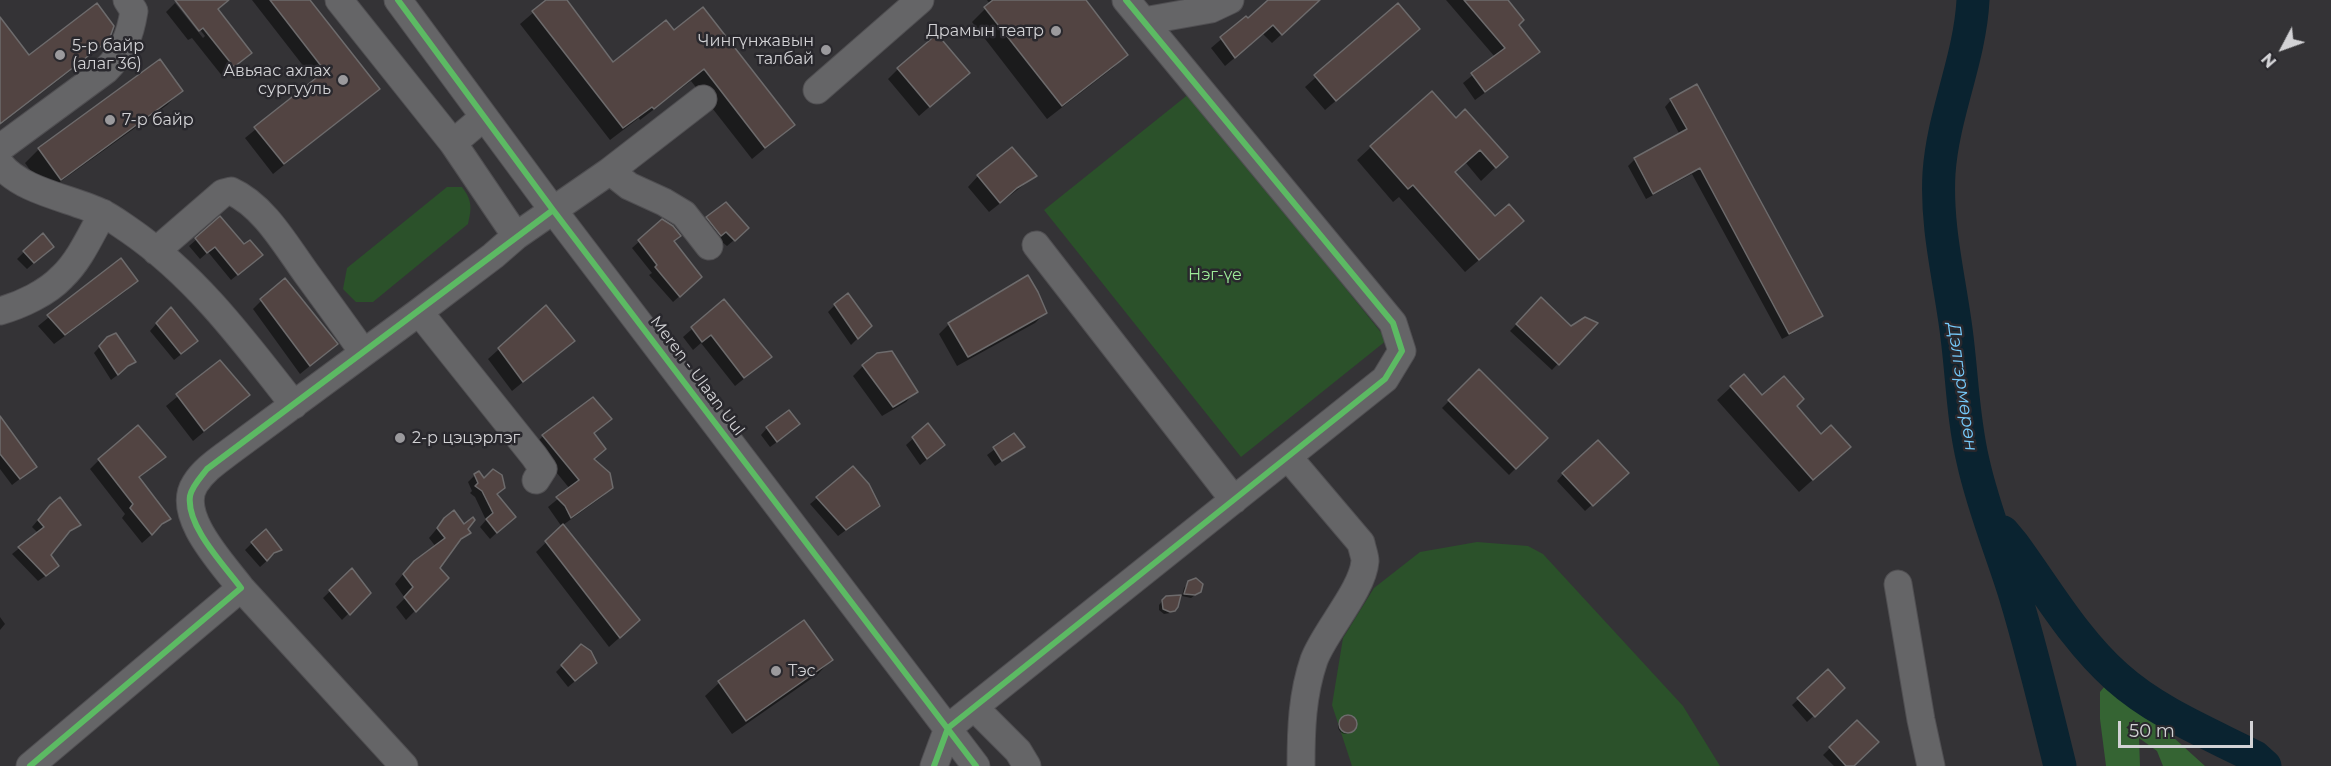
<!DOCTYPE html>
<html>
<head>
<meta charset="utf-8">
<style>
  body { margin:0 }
  #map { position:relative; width:2331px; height:766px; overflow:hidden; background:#343336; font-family:Montserrat,sans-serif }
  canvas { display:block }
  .north { position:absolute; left:2253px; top:18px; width:60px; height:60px; -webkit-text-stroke:4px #29282d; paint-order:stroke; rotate:229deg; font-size:16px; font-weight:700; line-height:24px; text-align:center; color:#d2d2d5 }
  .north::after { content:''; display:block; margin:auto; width:21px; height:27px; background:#d2d2d5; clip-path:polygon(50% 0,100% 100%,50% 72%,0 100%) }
  .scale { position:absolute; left:2118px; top:721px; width:135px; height:27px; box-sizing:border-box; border:3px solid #d2d2d5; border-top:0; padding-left:8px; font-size:18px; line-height:21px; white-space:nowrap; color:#d2d2d5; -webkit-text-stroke:4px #29282d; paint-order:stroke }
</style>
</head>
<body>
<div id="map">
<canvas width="2331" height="766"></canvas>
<div class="north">N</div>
<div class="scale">50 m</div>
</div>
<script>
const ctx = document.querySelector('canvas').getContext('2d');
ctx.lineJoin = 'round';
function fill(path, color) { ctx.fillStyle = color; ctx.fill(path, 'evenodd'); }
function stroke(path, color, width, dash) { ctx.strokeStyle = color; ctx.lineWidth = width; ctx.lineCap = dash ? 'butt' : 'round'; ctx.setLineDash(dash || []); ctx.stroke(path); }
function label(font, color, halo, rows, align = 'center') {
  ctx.font = font + ' Montserrat,sans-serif'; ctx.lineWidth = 5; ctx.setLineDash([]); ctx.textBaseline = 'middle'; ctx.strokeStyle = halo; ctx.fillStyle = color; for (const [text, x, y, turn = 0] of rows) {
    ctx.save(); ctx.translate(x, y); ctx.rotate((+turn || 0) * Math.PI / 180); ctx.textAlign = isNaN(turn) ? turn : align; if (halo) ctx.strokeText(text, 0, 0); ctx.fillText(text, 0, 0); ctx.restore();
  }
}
fill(new Path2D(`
  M 1190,93 L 1387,340 L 1241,457 L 1044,210 Z
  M 447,187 L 462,187 C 472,200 472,208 468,224 L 373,302 L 356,302 L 343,289 L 347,268 Z
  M 1477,542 L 1528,546 L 1543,554 L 1683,706 L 1720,766 L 1352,766 L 1332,705 L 1343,638 L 1374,588 L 1420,552 Z`), '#2b512a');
fill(new Path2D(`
  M 2110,680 L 2205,766 L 2163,766 L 2157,751 L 2139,738 L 2140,766 L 2106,766 L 2100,719 L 2100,692 Z`), '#356433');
fill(new Path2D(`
  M 230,0 L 217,10 L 250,53 L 223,77 L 192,38 L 188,40 L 166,12 L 175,3 L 203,38 L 205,36 L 177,1 Z
  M 252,0 L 308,0 L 378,89 L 273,174 L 245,138 L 315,81 Z
  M 548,0 L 565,0 L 612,64 L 674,32 L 793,125 L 752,159 L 691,81 L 640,120 L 639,118 L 610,140 L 520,24 Z
  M 987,0 L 1084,0 L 1126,54 L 1113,68 L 1047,119 L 972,22 L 990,4 Z
  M 1270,0 L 1319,0 L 1272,43 L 1263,34 L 1225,66 L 1211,48 L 1246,18 L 1248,21 Z
  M 1446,0 L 1507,0 L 1517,25 L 1538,52 L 1528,61 L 1475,100 L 1463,83 L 1495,57 Z
  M 1397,5 L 1408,39 L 1325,110 L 1305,87 Z
  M 0,20 L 29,57 L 108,39 L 95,52 L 0,125 Z
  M 159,62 L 181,91 L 167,105 L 46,192 L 25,163 L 39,149 Z
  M 898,69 L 968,73 L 919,116 L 888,79 Z
  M 1671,100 L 1821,316 L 1814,322 L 1782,339 L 1692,174 L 1646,199 L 1628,166 L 1635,159 L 1680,135 L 1665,107 Z
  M 1456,120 L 1506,157 L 1481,181 L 1466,163 L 1454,172 L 1508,235 L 1465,272 L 1399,197 L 1393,202 L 1357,160 L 1371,147 Z
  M 978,176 L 1035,176 L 989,212 L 968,187 Z
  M 707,218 L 740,235 L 727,246 L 701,225 Z
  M 220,219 L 254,261 L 231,280 L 208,252 L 200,259 L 189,246 Z
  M 662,221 L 679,236 L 673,242 L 693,284 L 673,302 L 649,275 L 652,273 L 632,248 Z
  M 47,251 L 27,269 L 17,259 L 24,252 Z
  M 120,260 L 136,280 L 126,291 L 54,344 L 38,326 Z
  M 1541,299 L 1571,327 L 1596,323 L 1552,370 L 1510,331 Z
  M 261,301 L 327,352 L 300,374 L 253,309 Z
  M 724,301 L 761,365 L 735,386 L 701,343 L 693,350 L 683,337 Z
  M 835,305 L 870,326 L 851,345 L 828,312 Z
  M 546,307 L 573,341 L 512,391 L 488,359 Z
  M 1045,313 L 1035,323 L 957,366 L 939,334 L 949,324 Z
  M 164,315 L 189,348 L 174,360 L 150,331 Z
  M 108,338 L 134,362 L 111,380 L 94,353 Z
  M 220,362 L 248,395 L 193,441 L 166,406 Z
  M 863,366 L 916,391 L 906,402 L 882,416 L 853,376 Z
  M 1479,371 L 1546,438 L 1509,475 L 1442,408 Z
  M 1731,387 L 1795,406 L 1835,460 L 1799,492 L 1717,400 Z
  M 610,419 L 593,434 L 593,460 L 612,487 L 602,497 L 563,525 L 628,630 L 609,647 L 536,552 L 562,527 L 548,507 L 570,489 L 534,445 L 543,436 Z
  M 928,425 L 936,452 L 920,465 L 906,445 Z
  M 0,427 L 35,467 L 12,485 L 0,469 Z
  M 767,428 L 792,431 L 770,447 L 761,435 Z
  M 1014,435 L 1023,446 L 995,466 L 987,455 Z
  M 164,457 L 138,479 L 169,519 L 142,543 L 122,518 L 125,514 L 90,469 L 99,460 Z
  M 853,468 L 878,506 L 838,536 L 810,504 Z
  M 1563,474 L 1620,479 L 1585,511 L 1557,481 Z
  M 475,475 L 496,495 L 507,523 L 490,539 L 480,527 L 486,520 L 475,497 L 470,493 L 472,491 L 468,482 Z
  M 43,514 L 79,525 L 64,536 L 49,555 L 51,572 L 38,581 L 12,554 L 38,533 L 32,527 Z
  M 445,519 L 466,529 L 469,533 L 455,545 L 438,568 L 447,578 L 406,620 L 396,607 L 405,598 L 395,584 L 405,572 L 436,547 L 429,538 Z
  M 252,543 L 280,549 L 260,567 L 245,550 Z
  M 352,570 L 369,593 L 342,620 L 323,598 Z
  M 1191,580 L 1198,593 L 1191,598 L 1182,596 L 1184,588 Z
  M 1166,597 L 1177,606 L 1170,613 L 1164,614 L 1159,610 L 1159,605 Z
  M 0,617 L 5,624 L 0,630 Z
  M 804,622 L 831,660 L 818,674 L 732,734 L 705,696 L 719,683 Z
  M 582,646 L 588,670 L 568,687 L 556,672 Z
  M 1828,672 L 1843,688 L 1807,722 L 1792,705 Z
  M1338 726a8 8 0 1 1 16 0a8 8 0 1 1-16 0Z
  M 1857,722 L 1852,766 L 1834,766 L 1823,755 Z`), '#0007');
stroke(new Path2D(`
  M 1973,0 C 1970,59 1943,114 1939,173 C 1936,224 1948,272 1955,322 C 1962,368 1962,415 1973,461 C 1983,507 2001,550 2015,595 C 2032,651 2046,709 2060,766
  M 2003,532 L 2013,544 C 2046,589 2075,640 2117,677 C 2156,712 2208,733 2255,757 L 2265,766`), '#0a2330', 33);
const building = new Path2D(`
  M 175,0 L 229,0 L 218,9 L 252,53 L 234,67 L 203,28 L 199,31 Z
  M 270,0 L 310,0 L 380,89 L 284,164 L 254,127 L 325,71 Z
  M 546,0 L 567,0 L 613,62 L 666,20 L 674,30 L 703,7 L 795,125 L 765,148 L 704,69 L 654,109 L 652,107 L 623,128 L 532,11 Z
  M 993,0 L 1086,0 L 1128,55 L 1062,106 L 984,7 Z
  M 1268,0 L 1320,0 L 1282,35 L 1273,25 L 1235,58 L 1220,37 L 1246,16 L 1248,18 Z
  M 1464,0 L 1508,0 L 1524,20 L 1519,25 L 1540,52 L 1485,92 L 1471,73 L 1505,48 Z
  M 97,3 L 114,26 L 109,40 L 0,124 L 0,17 L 29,55 Z
  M 1398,3 L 1420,29 L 1336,101 L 1314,75 Z
  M 937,34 L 970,73 L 930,107 L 897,68 Z
  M 160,59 L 183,91 L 61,180 L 38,148 Z
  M 1697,84 L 1823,316 L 1789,334 L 1700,168 L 1653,194 L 1634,158 L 1687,129 L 1670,99 Z
  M 1432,91 L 1456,118 L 1465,109 L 1508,157 L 1496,168 L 1480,150 L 1455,172 L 1495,216 L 1509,204 L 1524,221 L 1479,260 L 1413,185 L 1408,189 L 1370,146 Z
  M 1012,147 L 1037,176 L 1017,188 L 1000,203 L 977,175 Z
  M 726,202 L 749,228 L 735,241 L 726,232 L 721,236 L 706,217 Z
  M 220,216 L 244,244 L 250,240 L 263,255 L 238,275 L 215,247 L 207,253 L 195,238 Z
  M 662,219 L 673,226 L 681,236 L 674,241 L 702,277 L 680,297 L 655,267 L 657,265 L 638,240 Z
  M 43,233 L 54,247 L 34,263 L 23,251 Z
  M 121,258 L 138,281 L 65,335 L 47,315 Z
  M 1028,275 L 1038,292 L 1047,313 L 968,357 L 948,323 Z
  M 285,278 L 338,344 L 310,366 L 260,299 Z
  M 848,293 L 872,326 L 858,339 L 834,304 Z
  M 1541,297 L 1571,326 L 1585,317 L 1598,323 L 1559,365 L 1516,324 Z
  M 724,299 L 772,357 L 744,378 L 711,335 L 702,342 L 691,327 Z
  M 546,305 L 575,341 L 523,382 L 498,348 Z
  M 171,307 L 198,341 L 181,354 L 156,323 Z
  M 116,333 L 136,362 L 128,366 L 118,375 L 99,346 L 107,337 Z
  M 892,351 L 918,392 L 893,407 L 862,365 L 877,353 Z
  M 220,360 L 250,395 L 204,431 L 176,394 Z
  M 1479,369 L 1548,438 L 1516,469 L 1448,400 Z
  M 1744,374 L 1762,395 L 1784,376 L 1804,399 L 1797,406 L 1821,434 L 1831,425 L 1851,447 L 1813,480 L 1730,386 Z
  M 593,397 L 612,419 L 594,433 L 606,449 L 594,459 L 610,473 L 613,488 L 571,518 L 565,506 L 556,497 L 579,480 L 542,435 Z
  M 789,410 L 800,424 L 777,442 L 766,427 Z
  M 0,416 L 37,467 L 20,479 L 0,454 Z
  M 928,423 L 945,445 L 927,459 L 912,437 Z
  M 138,425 L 166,457 L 139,477 L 171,519 L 162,524 L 152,535 L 130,508 L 133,504 L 98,459 Z
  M 1014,433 L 1025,447 L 1002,461 L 993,447 Z
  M 1598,440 L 1629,473 L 1593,506 L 1562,473 Z
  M 853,466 L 869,484 L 880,506 L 846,530 L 816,497 Z
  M 493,469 L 502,475 L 505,488 L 497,494 L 516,517 L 497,533 L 486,519 L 493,513 L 482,491 L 475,486 L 478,483 L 474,474 L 479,471 L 484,478 Z
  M 60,497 L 81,525 L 70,531 L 51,555 L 59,566 L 46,576 L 18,547 L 44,527 L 38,520 L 50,505 Z
  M 454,510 L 464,524 L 473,517 L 475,520 L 468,529 L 471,533 L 461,539 L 440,568 L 449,578 L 416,612 L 404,597 L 413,587 L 403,574 L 414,561 L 445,538 L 437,528 L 444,518 Z
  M 563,524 L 640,620 L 620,638 L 545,541 Z
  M 266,529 L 282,550 L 274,553 L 267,561 L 251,542 Z
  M 352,568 L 371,593 L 350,615 L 329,590 Z
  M 1196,578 L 1203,584 L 1201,592 L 1195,595 L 1184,594 L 1188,581 Z
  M 1181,595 L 1178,607 L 1175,611 L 1170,612 L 1163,609 L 1162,600 L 1166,596 Z
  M 804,620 L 833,660 L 746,721 L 718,681 Z
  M 581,644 L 591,651 L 597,663 L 575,681 L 561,665 Z
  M 1828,669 L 1845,688 L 1815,717 L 1797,698 Z
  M1339 724a9 9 0 1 1 18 0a9 9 0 1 1-18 0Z
  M 1857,720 L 1879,742 L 1854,766 L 1846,766 L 1829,747 Z`);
fill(building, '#524442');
stroke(building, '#6d6b6c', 1.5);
const minor = new Path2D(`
  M 339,0 L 453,143 L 484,117
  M 398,0 L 553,210 L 976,766
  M 1144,21 L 1211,9 L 1230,0
  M 817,90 L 920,0
  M 453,143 L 516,236
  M 0,148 L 106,70 C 123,53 130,36 134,11 L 127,0
  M 0,164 C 22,192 71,198 102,213 C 111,217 120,224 129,230 C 196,276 244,341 294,405
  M 610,171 L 703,99
  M 1036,245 L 1234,500
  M 156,251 L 223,193 L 231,191 C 264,206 285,244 306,273 C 325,299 344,325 363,352
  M 0,311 C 21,305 47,293 62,277 C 80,260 91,234 103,213
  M 419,312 L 534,456 L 543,469 L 536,480
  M 1288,457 L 1361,543 C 1362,549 1365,556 1365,561 C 1363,590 1324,632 1314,660 C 1302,695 1301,730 1301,766
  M 1898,584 L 1921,720 L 1931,766
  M 241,588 L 404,766
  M 975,708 L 1018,751 L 1027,766
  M 30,766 L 241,588 C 224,565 175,515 195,484 C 203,471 216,462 228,453 L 419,312 L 493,256 L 516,236 L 610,171 L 629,186 L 664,202 L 684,214 L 709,246
  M 934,766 L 948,728 L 1385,379 L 1402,351 L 1393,323 L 1126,0`);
stroke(minor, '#504f52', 29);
stroke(minor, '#656567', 27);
stroke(new Path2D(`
  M 398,0 L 553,210 L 976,766
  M 30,766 L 241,588 C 224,565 186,526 190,496 C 192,486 201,477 207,469 L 553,210
  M 934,766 L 948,728 L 1385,379 L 1402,351 L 1393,323 L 1126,0`), '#5cba63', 6);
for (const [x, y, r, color] of [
  [1056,31,6,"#9b9a9d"],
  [826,50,6,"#9b9a9d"],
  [60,55,6,"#9b9a9d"],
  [343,80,6,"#9b9a9d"],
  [110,120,6,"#9b9a9d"],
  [400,438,6,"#9b9a9d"],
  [776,671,6,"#9b9a9d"]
]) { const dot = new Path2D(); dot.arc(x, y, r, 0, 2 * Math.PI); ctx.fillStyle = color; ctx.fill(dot); stroke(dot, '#29282d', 2); }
label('16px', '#d2d2d5', '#29282d', [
  ["Драмын театр",1044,31,"right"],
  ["Чингүнжавын",814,41,"right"],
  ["талбай",814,59,"right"],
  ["5-р байр",72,46],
  ["(алаг 36)",72,64],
  ["Авьяас ахлах",331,71,"right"],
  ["сургууль",331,89,"right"],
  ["7-р байр",122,120],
  ["2-р цэцэрлэг",412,438],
  ["Тэс",788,671]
], 'left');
label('16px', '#9dea98', '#29282d', [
  ["Нэг-үе",1215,275]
]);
label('16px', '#d2d2d5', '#29282d', [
  ["Meren - Ulaan Uul",697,376,53]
]);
label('italic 18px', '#76cafb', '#29282d', [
  ["Дэлгэрмөрөн",1962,387,82]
]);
</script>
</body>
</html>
